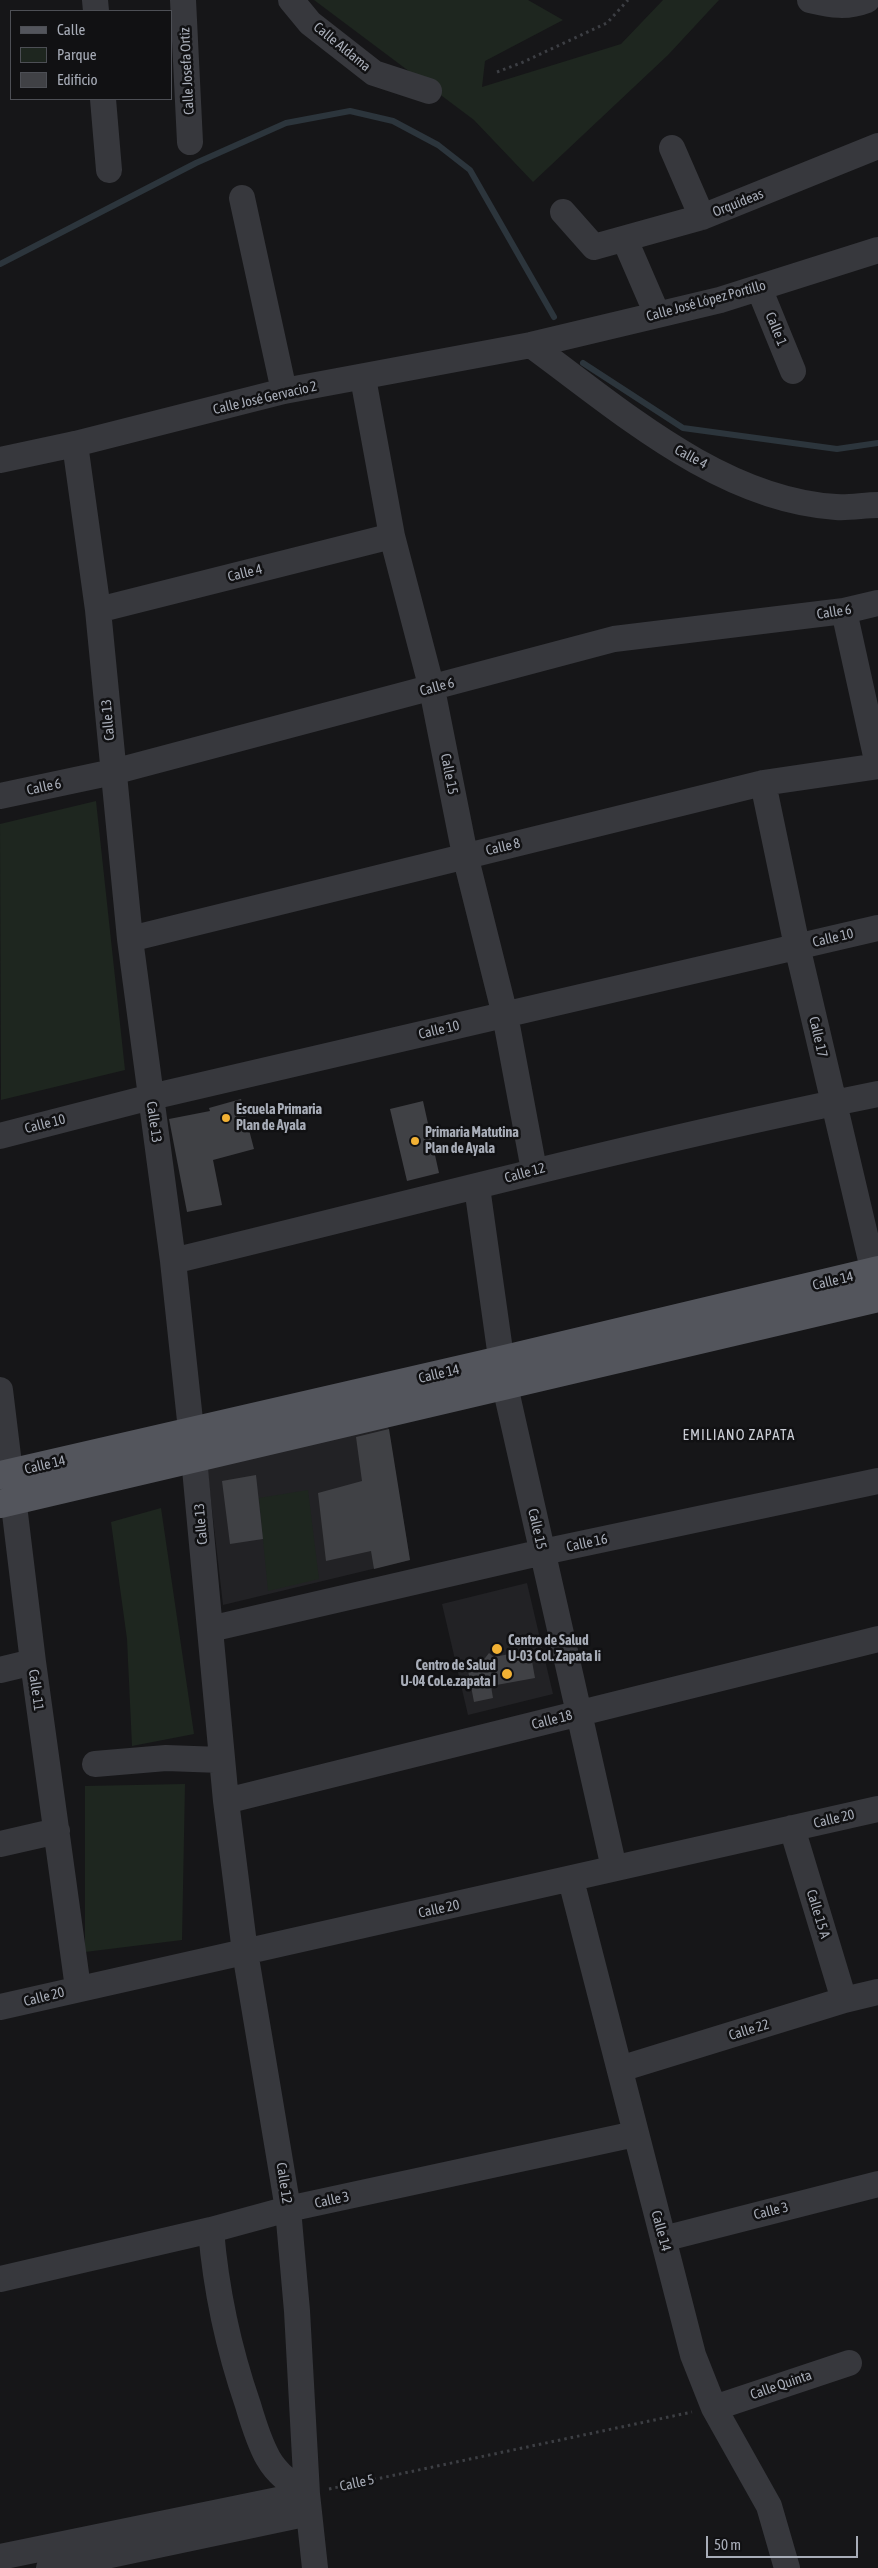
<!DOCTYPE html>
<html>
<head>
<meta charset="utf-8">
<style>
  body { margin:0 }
  #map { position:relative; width:878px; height:2568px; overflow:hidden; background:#161618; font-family:"Asap Condensed",sans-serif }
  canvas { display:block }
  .legend { position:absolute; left:10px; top:10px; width:162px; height:90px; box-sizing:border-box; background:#111113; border:1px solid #4d4f55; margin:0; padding:6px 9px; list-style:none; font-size:15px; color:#a8adb8 }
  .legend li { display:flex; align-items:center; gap:10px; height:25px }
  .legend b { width:25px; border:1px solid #4d4f55 }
  .scale { position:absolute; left:706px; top:2536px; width:152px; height:22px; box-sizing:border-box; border:2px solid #a8adb8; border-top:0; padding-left:6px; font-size:15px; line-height:18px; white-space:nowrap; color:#a8adb8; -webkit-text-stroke:4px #111113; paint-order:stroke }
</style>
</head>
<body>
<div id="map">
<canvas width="878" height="2568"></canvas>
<ul class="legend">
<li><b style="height:6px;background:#53555c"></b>Calle</li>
<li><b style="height:14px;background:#1e261f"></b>Parque</li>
<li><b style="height:14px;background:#404145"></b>Edificio</li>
</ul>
<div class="scale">50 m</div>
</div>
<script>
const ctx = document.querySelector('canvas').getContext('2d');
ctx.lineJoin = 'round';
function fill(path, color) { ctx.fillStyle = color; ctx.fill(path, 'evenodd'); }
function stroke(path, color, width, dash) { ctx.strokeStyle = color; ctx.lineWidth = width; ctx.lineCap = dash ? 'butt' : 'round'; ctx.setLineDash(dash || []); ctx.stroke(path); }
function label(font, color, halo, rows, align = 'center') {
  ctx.font = font + ' "Asap Condensed",sans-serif'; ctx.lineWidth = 5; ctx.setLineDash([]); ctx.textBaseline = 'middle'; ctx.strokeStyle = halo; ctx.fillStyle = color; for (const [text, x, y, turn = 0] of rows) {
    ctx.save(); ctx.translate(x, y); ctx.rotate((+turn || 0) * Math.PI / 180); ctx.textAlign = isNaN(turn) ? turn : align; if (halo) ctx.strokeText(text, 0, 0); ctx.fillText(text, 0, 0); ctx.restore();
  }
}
fill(new Path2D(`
  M 388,1426 L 410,1560 L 223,1605 L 207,1466 Z
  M 527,1583 L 553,1694 L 468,1715 L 442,1604 Z`), '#222225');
fill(new Path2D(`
  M 314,0 L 528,0 L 563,20 L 485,61 L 482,87 L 621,44 L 663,0 L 719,0 L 668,55 L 533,182 L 474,120 Z
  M 96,801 L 125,1070 L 1,1100 L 0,824 Z
  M 308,1490 L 319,1579 L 268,1591 L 259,1498 Z
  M 161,1508 L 194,1734 L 132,1746 L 127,1639 L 111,1522 Z
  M 185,1784 L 182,1940 L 85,1952 L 85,1786 Z`), '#1e261f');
stroke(new Path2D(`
  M 0,264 L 196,163 L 286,123 L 350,111 L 393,121 L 438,145 L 470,170 L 554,317
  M 583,363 L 683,428 L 837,449 L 878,443`), '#2c353c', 6);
fill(new Path2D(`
  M 241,1099 L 254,1149 L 213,1160 L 222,1205 L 187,1212 L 169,1119 L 210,1111 L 209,1108 Z
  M 423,1101 L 439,1173 L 407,1181 L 390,1109 Z
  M 389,1429 L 410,1560 L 374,1569 L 371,1551 L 326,1561 L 318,1493 L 362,1481 L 356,1437 Z
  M 256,1475 L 263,1539 L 230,1544 L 222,1481 Z
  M 530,1650 L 535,1678 L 491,1686 L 493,1698 L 474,1702 L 467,1665 L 482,1662 L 489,1653 L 494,1657 Z`), '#404145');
stroke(new Path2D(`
  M 497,72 L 521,63 L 607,23 L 628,0
  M 329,2489 L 692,2412`), '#3d3f44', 3, [2.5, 4]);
stroke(new Path2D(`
  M 95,0 L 96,11
  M 183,0 L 190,142
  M 291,0 L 310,23 L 374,73 L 429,91
  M 810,0 C 832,5 846,8 867,0
  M 103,99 L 109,170
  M 672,148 L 702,217
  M 242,198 L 284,391
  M 563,212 L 594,247 L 702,217 L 878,146
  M 625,240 L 657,314
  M 759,288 L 793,371
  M 531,345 C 620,410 721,500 836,507 C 850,508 864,505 878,505
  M 363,378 L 392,536 L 432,689 L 465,855 L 505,1015 L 534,1170
  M 75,444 L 98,610 L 130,939 L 173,1261 L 194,1458 L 226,1801 L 245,1952 L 288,2209 L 297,2311 L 307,2494 L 315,2568
  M 0,460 L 75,444 L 284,391 L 531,345 L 720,300 L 878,250
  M 98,610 L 392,536
  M 844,611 L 878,765
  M 763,783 L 797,946 L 878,1290
  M 0,796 L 113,772 L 614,639 L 844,611 L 878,603
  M 130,939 L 763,783 L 878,766
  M 0,1136 L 151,1097 L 878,928
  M 477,1187 L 505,1386 L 614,1868
  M 173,1261 C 408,1204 641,1142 878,1094
  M 0,1390 L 33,1662 L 78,1988
  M 210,1629 L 543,1552 L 878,1481
  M 0,1670 L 33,1662
  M 95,1764 L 166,1758 L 221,1760
  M 226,1801 L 878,1639
  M 792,1828 L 844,2000
  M 0,1844 L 57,1831
  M 571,1880 L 693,2355 L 714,2408 L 769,2506 L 787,2568
  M 0,2007 L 878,1809
  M 620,2069 L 844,2000 L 878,1992
  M 211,2230 C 216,2291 228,2347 248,2405 C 253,2422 259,2442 268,2458 C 277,2474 291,2484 307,2494
  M 663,2239 L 878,2184
  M 0,2279 L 211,2230 L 288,2209 L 635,2134
  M 714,2408 L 849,2363
  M 0,2557 L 307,2494
  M 49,2568 L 309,2513`), '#37383d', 26);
stroke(new Path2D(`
  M 0,1475 L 501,1360 L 878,1270
  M 0,1504 L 878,1298`), '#53555c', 28);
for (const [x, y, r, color] of [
  [226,1118,5,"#f2b134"],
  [415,1141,5,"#f2b134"],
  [497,1649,6,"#f2b134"],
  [507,1674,6,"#f2b134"]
]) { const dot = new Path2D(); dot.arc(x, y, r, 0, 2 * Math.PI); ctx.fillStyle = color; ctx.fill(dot); stroke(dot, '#111113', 2); }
label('14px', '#a8adb8', '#111113', [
  ["Calle Aldama",342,47,39],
  ["Calle Josefa Ortiz",187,71,-93],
  ["Orquídeas",738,203,-22],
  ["Calle José López Portillo",706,301,-15],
  ["Calle 1",776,329,68],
  ["Calle José Gervacio 2",265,398,-13],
  ["Calle 4",691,457,28],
  ["Calle 4",245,573,-14],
  ["Calle 6",834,612,-9],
  ["Calle 6",437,687,-15],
  ["Calle 13",108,720,-95],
  ["Calle 15",449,774,79],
  ["Calle 6",44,787,-12],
  ["Calle 8",503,847,-13],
  ["Calle 10",833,938,-13],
  ["Calle 10",439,1030,-13],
  ["Calle 17",818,1037,77],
  ["Calle 13",154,1122,82],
  ["Calle 10",45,1124,-14],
  ["Calle 12",525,1173,-15],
  ["Calle 14",833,1281,-13],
  ["Calle 14",439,1374,-13],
  ["Calle 14",45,1465,-13],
  ["Calle 13",201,1524,-95],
  ["Calle 15",537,1529,77],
  ["Calle 16",587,1543,-12],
  ["Calle 11",36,1690,82],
  ["Calle 18",552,1720,-14],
  ["Calle 20",834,1819,-13],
  ["Calle 20",439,1909,-12],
  ["Calle 15 A",818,1914,73],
  ["Calle 20",44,1997,-14],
  ["Calle 22",749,2030,-17],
  ["Calle 12",284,2183,81],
  ["Calle 3",332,2200,-12],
  ["Calle 3",771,2211,-14],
  ["Calle 14",661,2231,75],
  ["Calle Quinta",781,2385,-19],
  ["Calle 5",357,2483,-12]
]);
label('bold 14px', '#a8adb8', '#111113', [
  ["Escuela Primaria",236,1110],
  ["Plan de Ayala",236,1126],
  ["Primaria Matutina",425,1133],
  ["Plan de Ayala",425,1149],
  ["Centro de Salud",508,1641],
  ["U-03 Col. Zapata Ii",508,1657],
  ["Centro de Salud",496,1666,"right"],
  ["U-04 Col.e.zapata I",496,1682,"right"]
], 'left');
ctx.letterSpacing = '1px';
label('15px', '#c9ccd4', '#111113', [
  ["EMILIANO ZAPATA",739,1435]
]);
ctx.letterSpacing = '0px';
</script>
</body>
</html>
